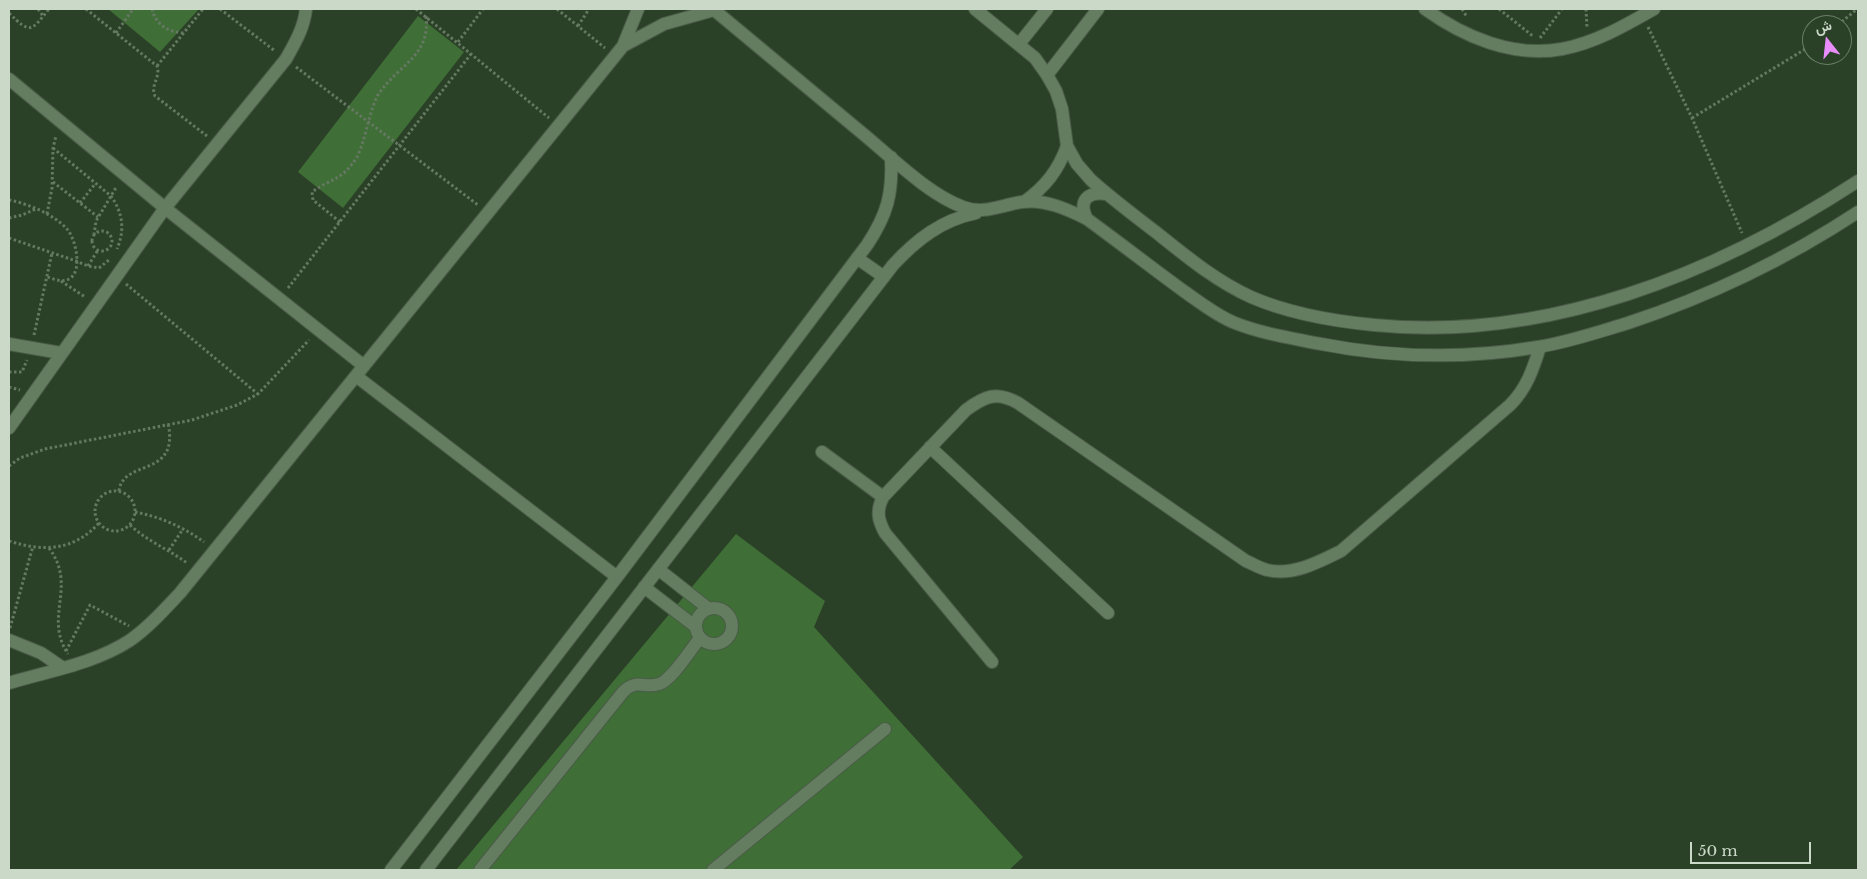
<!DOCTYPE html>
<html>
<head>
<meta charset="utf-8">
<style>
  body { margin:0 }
  #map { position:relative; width:1867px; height:879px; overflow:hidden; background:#2b4127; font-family:"Libre Baskerville",Vazirmatn,serif }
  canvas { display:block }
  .frame { position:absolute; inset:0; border:10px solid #cbd9c9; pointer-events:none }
  .north { position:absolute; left:1802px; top:15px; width:50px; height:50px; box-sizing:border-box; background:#2b4127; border:1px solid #6b7e68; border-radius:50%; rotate:344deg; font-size:14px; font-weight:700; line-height:20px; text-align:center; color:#cbd9c9 }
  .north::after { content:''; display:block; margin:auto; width:18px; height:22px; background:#ea8dfc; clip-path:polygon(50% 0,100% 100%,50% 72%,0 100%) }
  .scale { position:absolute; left:1690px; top:842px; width:121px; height:22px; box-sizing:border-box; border:2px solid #cbd9c9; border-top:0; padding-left:6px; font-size:15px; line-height:18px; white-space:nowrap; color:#cbd9c9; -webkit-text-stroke:4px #2b4127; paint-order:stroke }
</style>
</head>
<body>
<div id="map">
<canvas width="1867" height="879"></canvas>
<div class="frame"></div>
<div class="north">ش</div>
<div class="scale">50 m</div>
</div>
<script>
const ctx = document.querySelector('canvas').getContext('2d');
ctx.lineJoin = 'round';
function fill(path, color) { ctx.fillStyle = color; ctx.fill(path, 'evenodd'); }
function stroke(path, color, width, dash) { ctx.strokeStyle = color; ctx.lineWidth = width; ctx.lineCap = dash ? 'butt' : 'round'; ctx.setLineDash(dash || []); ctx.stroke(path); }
fill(new Path2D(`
  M 108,9 L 199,9 L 160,52 Z
  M 418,16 L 464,52 L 343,208 L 298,172 Z
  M 736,534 L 825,601 L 814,627 L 1023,857 L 1009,870 L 456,870 Z`), '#3f6e37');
const minor = new Path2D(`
  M 713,9 C 764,52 816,95 868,138 C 895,161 930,195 963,207 C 984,215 1001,205 1022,202 C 1045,199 1067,209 1087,219 C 1120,243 1152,268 1185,292 C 1201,303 1217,316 1235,323 C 1263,334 1292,338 1321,344 C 1393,358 1466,359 1538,347 C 1569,342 1598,332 1628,323 C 1710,296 1785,260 1858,212
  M 975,9 L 1035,58 L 1047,75 L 1056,91 L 1062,109 L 1067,146 L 1077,164 L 1091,180 C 1112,199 1135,216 1157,233 C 1187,257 1216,281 1251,297 C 1290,314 1332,321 1374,325 C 1547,342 1716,274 1858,181
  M 1425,9 C 1464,37 1513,58 1562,49 C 1595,43 1626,25 1654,9
  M 1019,44 L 1047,9
  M 623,46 L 664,24 L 714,10
  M 1047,75 L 1098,9
  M 9,79 L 165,208 L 364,366
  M 1024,202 C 1045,187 1058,171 1067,146
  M 1087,219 C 1078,201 1087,191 1107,194
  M 857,258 L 884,277
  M 9,344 L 61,353
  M 356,376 L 617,577
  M 9,428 L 165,208 L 286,59 C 295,43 304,28 306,9
  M 930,447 L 1108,613
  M 822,452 L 883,497
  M 658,569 L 709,609
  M 644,587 L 696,627
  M696 626a18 18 0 1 1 36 0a18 18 0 1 1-36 0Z
  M 9,640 L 41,653 L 63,668
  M 992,662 L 885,533 C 878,520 876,511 883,497 L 966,410 C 985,396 996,391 1018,403 L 1246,561 C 1253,564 1260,568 1267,570 C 1293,576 1319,562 1341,551 L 1510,405 C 1527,388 1533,369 1540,347
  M 9,683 C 49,671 93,664 129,641 C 148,628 164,610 180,593 L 623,46 L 638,9
  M 391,870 L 617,577 L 867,245 C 887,215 893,194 891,157
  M 426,870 L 893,265 C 917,239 942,220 976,213
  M 480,870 L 623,692 C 637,678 644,689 659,684 C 672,680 691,649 700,638
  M 713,870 L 885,729`);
stroke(minor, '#4a5c47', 14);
stroke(new Path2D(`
  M 38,9 L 43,16
  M 86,9 L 157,66 C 161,77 150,85 155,96 L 207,136
  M 152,9 C 156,25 168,32 184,33
  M 220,9 L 275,51
  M 416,9 L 549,118
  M 557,9 L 605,48
  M 1462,9 L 1467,17
  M 1499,9 L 1534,37
  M 1586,9 L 1587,28
  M 9,13 C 31,35 31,31 49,9
  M 1838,25 L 1857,9
  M 578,26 L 589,9
  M 1648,27 L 1692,118 L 1742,233
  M 116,33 L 133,9
  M 1540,38 L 1562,9
  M 458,42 L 483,9
  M 157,66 L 203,9
  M 296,67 L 478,205
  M 1692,118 L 1812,45
  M 53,148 L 111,196 C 123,213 125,230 117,249
  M 53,182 L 98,217
  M 9,200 C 29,204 53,214 67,229 C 76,239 83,272 69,279 C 62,283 54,279 47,277
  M 80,203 L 95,184
  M 47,214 L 52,188 L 53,148 L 56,136
  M 9,218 L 22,215 L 36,209
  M 340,222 L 313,200 L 312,192 C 331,178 342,181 357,157 C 366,140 370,105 380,92 C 399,65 431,55 426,16
  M92 241a10 10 0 1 1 20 0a10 10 0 1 1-20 0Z
  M 94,235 L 96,221 L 117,186
  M 9,238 L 76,261 L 88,266 L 99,268
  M 88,266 L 98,250
  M 99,268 L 109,260
  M 61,281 L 85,297
  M 126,284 L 258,394
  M 288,288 L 471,54
  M 34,335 L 52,253
  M 9,372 L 22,372 L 27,360
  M 9,387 L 20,390
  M 9,466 L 20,458 L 45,449 L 192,420 L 237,405 L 258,394 L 309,340
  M 119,491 C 123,458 180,479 168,423
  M95 511a20 20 0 1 1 40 0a20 20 0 1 1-40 0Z
  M 135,512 C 161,517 183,527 204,542
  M 130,525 C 147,541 168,549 187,563
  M 9,541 C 43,552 74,551 99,523
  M 49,548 C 78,587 43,616 68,654
  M 169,550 L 183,529
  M 10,628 L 33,546
  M 66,651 L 90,605 L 129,626`), '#657862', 3, [2.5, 2.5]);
stroke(minor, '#647d60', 12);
</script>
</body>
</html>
